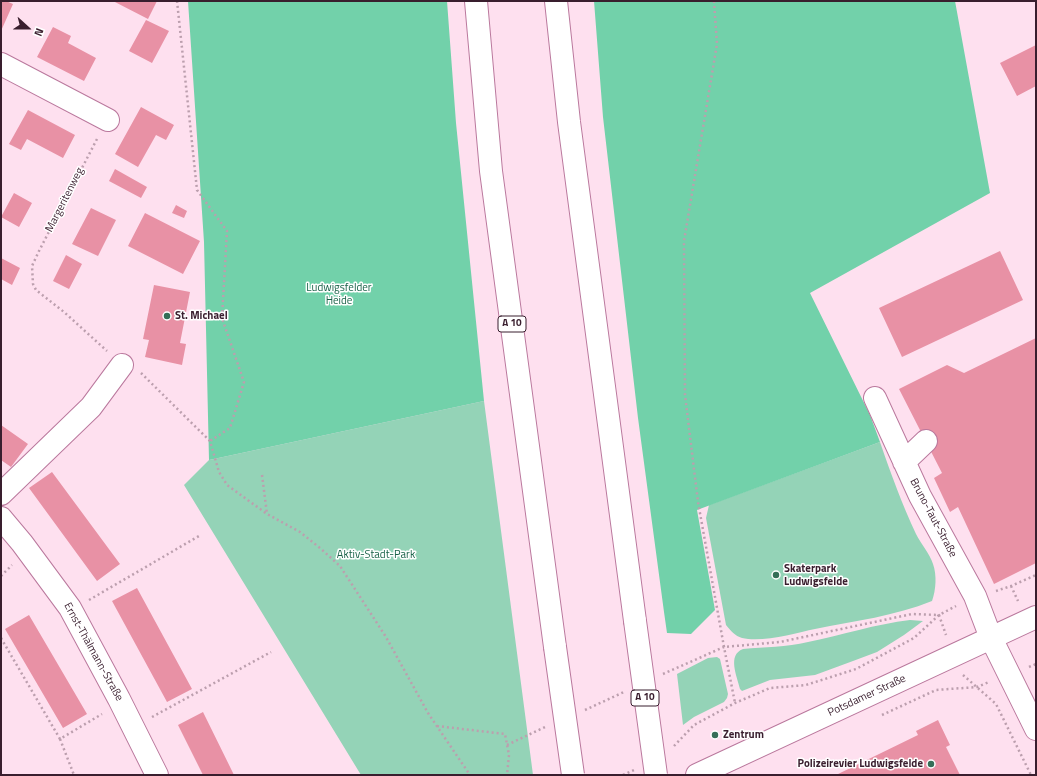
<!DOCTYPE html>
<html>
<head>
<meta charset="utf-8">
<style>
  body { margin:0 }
  #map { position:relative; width:1037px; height:776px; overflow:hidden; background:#fee0ef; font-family:"Titillium Web",sans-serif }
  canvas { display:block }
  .frame { position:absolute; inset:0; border:2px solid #391e2e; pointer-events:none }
  .north { position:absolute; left:8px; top:8px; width:40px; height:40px; -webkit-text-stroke:3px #fff; paint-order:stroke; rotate:111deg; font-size:11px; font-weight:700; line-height:16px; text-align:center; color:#391e2e }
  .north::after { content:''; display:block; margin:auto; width:14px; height:18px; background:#391e2e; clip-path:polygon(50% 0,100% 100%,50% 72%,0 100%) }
</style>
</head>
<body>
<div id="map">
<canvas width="1037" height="776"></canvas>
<div class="frame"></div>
<div class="north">N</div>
</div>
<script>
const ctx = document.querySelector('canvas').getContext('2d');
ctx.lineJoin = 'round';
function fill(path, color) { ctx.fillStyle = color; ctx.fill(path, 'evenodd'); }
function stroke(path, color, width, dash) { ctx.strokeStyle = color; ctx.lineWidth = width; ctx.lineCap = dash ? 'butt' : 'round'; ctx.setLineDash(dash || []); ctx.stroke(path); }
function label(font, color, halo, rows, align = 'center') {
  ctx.font = font + ' "Titillium Web",sans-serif'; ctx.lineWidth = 3; ctx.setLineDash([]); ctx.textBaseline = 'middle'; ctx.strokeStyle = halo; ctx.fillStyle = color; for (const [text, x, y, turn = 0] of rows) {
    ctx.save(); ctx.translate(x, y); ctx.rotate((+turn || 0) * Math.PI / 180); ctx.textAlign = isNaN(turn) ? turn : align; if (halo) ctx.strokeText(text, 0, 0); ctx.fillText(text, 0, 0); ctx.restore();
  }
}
fill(new Path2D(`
  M 484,401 L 533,775 L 361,775 L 184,485 L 209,460 Z
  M 880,442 C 891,474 902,504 916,534 C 921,544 930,554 933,564 C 937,575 936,590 932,601 C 895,616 855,621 815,629 C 796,633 762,643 742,638 C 735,636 731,631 726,625 L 706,518 L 709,505 Z
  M 910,620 L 923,621 L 904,635 L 877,652 L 853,661 L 815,675 L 770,680 L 742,691 L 740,689 C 737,676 727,655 743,649 C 765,647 786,647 808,642 C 842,635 876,624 910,620 Z
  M 717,657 L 720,659 L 728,694 L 727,698 L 724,702 L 694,717 L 683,725 L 677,674 L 708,658 Z`), '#94d3b7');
fill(new Path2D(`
  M 188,1 L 447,1 L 456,123 L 484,401 L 209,460 L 204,242 Z
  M 594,1 L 955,1 L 990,193 L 810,293 L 870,415 L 880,442 L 697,510 L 715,610 L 691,634 L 667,633 L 664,612 L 638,418 L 603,117 Z`), '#72d1aa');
fill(new Path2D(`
  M 1,1 L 6,1 L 13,4 L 1,31 Z
  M 113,1 L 157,1 L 148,19 Z
  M 146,20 L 169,31 L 152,63 L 129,51 Z
  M 53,27 L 71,36 L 68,43 L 96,58 L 84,81 L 37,57 Z
  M 1036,45 L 1036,86 L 1017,96 L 1000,63 Z
  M 141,107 L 174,125 L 166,140 L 156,135 L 138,167 L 115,154 Z
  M 28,110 L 75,135 L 63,158 L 27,139 L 21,150 L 9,144 Z
  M 115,169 L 147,187 L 141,198 L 109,181 Z
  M 14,193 L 32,203 L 19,227 L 1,217 Z
  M 176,205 L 187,211 L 184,218 L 172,213 Z
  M 91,208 L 116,220 L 98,256 L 72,244 Z
  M 145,213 L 200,241 L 183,274 L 128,246 Z
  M 1000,251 L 1023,300 L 902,357 L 879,308 Z
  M 66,255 L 82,264 L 69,289 L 53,281 Z
  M 1,258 L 20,268 L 12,285 L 1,279 Z
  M 154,285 L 190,292 L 180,343 L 186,344 L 182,365 L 145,357 L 149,340 L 143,339 Z
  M 1036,338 L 1036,563 L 994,584 L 958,507 L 950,512 L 934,478 L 942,473 L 899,389 L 947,365 L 964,373 Z
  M 1,425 L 28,444 L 11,467 L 1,460 Z
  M 52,472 L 120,564 L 97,581 L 29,488 Z
  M 137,588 L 192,689 L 167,702 L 112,601 Z
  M 29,615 L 87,714 L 63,728 L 5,629 Z
  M 203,712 L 234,775 L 203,775 L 178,725 Z
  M 938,720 L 950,745 L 946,747 L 960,775 L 836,775 L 918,735 L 916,731 Z`), '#e891a5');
const minor = new Path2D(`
  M 1,64 L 108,120
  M 875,398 L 920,496 L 975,596 L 991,638 L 1036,729
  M 904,462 L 926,441
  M 1,494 L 91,407 L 122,365
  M 1,518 L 22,543 L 70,608 L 119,699 L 157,775`);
const major = new Path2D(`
  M 697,775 L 1036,617`);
const highway = new Path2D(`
  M 476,1 L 491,171 L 555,647
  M 556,1 L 569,122 L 635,621`);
stroke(minor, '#ba789d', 24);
stroke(major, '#ba789d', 24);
stroke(highway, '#ba789d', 24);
stroke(new Path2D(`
  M 177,1 L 197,190 L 227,231 L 222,318 L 244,382 L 230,428 L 210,441
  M 714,1 L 717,44 L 684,241 L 685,395 L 698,502 L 724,647 L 780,642 L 912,614 L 939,615 L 946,635
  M 97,139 L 39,251 L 32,266 L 33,284 L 36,290 L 64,312 L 107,351
  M 141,373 L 210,441 L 219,472 L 227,485 L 267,514 L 300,532 L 320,548 L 340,566 L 386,637 L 428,713 L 470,775
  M 262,475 L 267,514
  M 1,576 L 12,565
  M 1011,586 L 1018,601
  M 996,591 L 1011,586 L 1036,575
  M 89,600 L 199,536
  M 1,638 L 60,739 L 102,714
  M 1029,667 L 1036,664
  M 663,674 L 724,647 L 735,703
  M 963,675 L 996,704 L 1031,775
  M 585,710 L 624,692
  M 882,715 L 936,690 L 977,687 L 989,682
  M 152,717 L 271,652
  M 437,726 L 505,734 L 509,755 L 507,775
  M 60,739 L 74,775
  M 507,745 L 545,727
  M 674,746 L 694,725 L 735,703 L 770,688 L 806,685 L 856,669 L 914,638 L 939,615 L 956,606
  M 623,775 L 634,770`), '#bc9fae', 2.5, [2, 3]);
stroke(minor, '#fff', 22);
stroke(major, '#fff', 22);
stroke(highway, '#fff', 22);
const highwayBridge = new Path2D(`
  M 635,621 L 656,775
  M 555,647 L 573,775`);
stroke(highwayBridge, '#ba789d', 24, []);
stroke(highwayBridge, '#fff', 22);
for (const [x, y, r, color] of [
  [167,316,4,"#346e57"],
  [776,575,4,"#346e57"],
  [715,735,4,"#346e57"],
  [931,764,4,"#346e57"]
]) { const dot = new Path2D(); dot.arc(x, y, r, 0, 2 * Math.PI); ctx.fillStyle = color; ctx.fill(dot); stroke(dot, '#fff', 1.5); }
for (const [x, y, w] of [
  [512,324,28],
  [645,698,28]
]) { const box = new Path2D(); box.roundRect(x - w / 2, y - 8, w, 16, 3); ctx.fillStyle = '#fff'; ctx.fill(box); stroke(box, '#391e2e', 1); }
label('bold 10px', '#391e2e', null, [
  ["A 10",512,324],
  ["A 10",645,698]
]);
label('11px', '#391e2e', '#fff', [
  ["Margeritenweg",65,200,-63],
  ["Bruno-Taut-Straße",933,518,62],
  ["Ernst-Thälmann-Straße",93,652,61],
  ["Potsdamer Straße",867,696,-25]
]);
label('11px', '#196248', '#fff', [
  ["Ludwigsfelder",339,288],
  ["Heide",339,301],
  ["Aktiv-Stadt-Park",376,555]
]);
label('bold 11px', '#391e2e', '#fff', [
  ["St. Michael",175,316],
  ["Skaterpark",784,569],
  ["Ludwigsfelde",784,582],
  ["Zentrum",723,735],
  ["Polizeirevier Ludwigsfelde",923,764,"right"]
], 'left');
</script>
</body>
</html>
